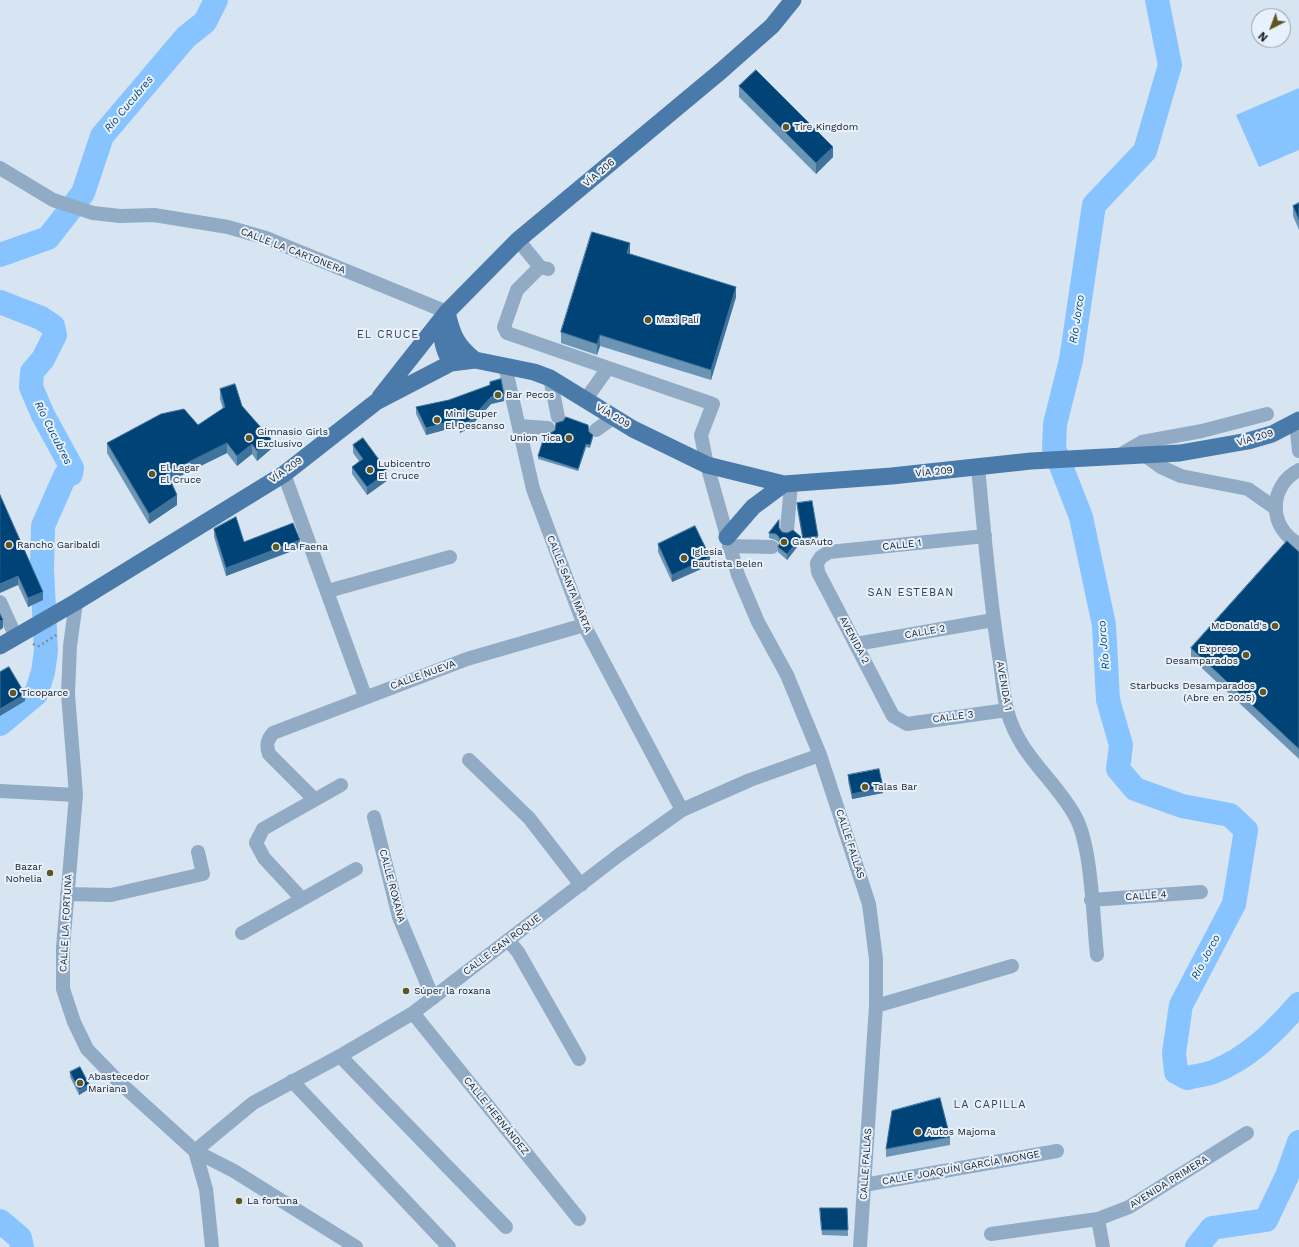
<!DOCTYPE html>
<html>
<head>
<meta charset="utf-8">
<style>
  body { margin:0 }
  #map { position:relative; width:1299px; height:1247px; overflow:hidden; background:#d7e4f2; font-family:"Work Sans",sans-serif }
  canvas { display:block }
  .north { position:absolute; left:1251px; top:8px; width:40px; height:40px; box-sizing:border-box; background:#e7f1fd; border:1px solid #949ca5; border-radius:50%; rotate:222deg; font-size:11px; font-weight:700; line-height:16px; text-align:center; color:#181d21 }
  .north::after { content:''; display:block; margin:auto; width:14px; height:18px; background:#5f5622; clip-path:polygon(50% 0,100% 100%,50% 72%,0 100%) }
</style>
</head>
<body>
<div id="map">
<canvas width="1299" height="1247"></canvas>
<div class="north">N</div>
</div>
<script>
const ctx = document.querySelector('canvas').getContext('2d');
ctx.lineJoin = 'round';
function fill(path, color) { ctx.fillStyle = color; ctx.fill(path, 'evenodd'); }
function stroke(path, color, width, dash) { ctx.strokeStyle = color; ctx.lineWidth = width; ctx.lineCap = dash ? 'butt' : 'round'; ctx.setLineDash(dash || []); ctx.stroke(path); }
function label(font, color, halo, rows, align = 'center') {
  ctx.font = font + ' "Work Sans",sans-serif'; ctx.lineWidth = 4; ctx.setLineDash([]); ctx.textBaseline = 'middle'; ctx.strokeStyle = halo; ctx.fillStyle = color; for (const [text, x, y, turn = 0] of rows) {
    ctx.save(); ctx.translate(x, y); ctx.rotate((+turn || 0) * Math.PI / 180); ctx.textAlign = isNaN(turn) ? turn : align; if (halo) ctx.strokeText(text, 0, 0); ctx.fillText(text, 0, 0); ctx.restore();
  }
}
fill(new Path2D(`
  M 1299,88 L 1299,150 L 1259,167 L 1236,115 Z`), '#87c3ff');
stroke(new Path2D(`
  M 1157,0 L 1170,65 L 1145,151 L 1094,205 L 1071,360 L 1055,424 L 1054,448 L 1081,517 L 1104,625 L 1108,700 L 1121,745 L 1118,769 L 1135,789 L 1182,806 L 1230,815 L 1246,830 L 1234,904 L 1181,1005 L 1174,1053 L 1176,1072 L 1187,1078 C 1195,1076 1205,1075 1213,1072 C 1249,1058 1274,1032 1299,1004
  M 0,255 L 48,238 L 83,193 L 102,136 L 186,37 L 205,22 L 216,0
  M 0,302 L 41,318 L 53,326 L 55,335 L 43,359 L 32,372 L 31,387 L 43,415 L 72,468 L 71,474 L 65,476 L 43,526 L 42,568 L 46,651 L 43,672 L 36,694 L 0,724
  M 0,1221 L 20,1238 L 22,1247
  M 1197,1247 L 1212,1228 L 1266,1220 L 1287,1176 L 1299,1142`), '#87c3ff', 24);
stroke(new Path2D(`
  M 33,644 L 39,646 L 58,634`), '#818b94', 2.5, [2, 3]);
stroke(new Path2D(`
  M 0,168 L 53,200 L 93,213 L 120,216 L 154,215 L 228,227 L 266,238 L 447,312
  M 518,240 L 540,267 L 548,269
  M 540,267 L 517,290 L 504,327 L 507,333 L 713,404 L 701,435 L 707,465 L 738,575 L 758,622 L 787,675 L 820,755 L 869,904 L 876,959 L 876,1006 L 860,1247
  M 505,366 L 533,489 L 584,625 L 682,810
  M 550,378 L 558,417
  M 586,399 L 608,368
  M 1296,422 L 1299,451
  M 519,426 L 548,428
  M 596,430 L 614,417
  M 1143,454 L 1161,467 L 1181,476 L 1248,489 L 1275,508
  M 1118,456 L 1142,442 L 1202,431 L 1267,414
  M 978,467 C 984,530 989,594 999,656 C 1002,674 1003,693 1007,710 C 1019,756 1054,778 1075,816 C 1092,845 1093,920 1097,955
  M 1299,470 C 1268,486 1268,528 1299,544
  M 284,474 L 365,696
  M 787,530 L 791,484
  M 985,536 L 829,552 L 821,557 L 817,563 L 818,572 L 893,716 L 907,724 L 1007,710
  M 729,546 L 772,547
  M 328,591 L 450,557
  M 0,602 L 16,637
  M 76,602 L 70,646 L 68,694 L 76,795 L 63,947 L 63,989 L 74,1022 L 87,1049 L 119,1082 L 195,1151 L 234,1171 L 356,1247
  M 856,644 L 993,620
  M 469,760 L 529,818 L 581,885
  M 0,791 L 76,795
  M 314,799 L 269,754 C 266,745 267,740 273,733 L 467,659 L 584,625
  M 374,817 L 399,917 L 433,998
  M 67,894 L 111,895 L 203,874 L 198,852
  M 302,899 L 264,858 L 256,843 L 263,829 L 341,785
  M 1091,900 L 1201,892
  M 242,933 L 356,869
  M 508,940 L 518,952 L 579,1059
  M 876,1006 L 1012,966
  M 413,1013 L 579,1219
  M 340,1056 L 506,1227
  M 292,1081 L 449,1247
  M 864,1185 L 1057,1151
  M 1098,1219 L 1103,1247
  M 991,1234 L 1098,1219 L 1129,1207 L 1247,1133
  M 212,1247 L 206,1189 L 195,1151 L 253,1103 L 340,1056 L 413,1013 L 619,855 L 682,810 L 750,780 L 820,755`), '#91abc5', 14);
stroke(new Path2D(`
  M 447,312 C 452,335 457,346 475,360
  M 446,316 C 439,334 442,347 451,363
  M 380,397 L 447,312 L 518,240 L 721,71 L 772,26 L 793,0
  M 727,537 L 753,507 L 784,484
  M 0,646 L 76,602 L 284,474 L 376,402 L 451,363 L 475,360 L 534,372 L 550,378 L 633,429 L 707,465 L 784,484 L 892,476 L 1031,461 L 1180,453 L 1248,441 L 1272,434 L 1299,420`), '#4a7aa9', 17);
fill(new Path2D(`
  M 739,86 L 833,157 L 816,174 L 739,97 Z
  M 1299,203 L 1299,230 L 1293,216 L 1293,206 Z
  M 630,254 L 736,297 L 711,380 L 600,346 L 597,355 L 561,343 L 561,332 Z
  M 490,382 L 504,401 L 491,404 L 469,428 L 460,433 L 459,426 L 426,435 L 416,414 L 416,407 L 449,400 L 490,385 Z
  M 220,389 L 242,406 L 271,449 L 257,461 L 252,454 L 237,466 L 227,453 L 171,481 L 177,505 L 149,524 L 107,453 L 107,443 L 198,425 L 223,409 L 220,399 Z
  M 589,432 L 593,438 L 590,448 L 586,447 L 578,471 L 538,459 L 538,456 L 551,433 Z
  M 353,445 L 388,480 L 367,495 L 352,474 L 352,467 L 359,461 L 353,453 Z
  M 0,495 L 43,600 L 28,607 L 18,585 Z
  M 797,503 L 818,536 L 818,541 L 803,543 L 797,508 Z
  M 779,528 L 782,532 L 801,542 L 787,560 L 778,552 L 778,547 L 780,544 L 776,540 L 769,538 L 769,533 Z
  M 214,529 L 244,542 L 300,548 L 226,576 L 214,537 Z
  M 658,544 L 710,565 L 672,582 L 658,552 Z
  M 1299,552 L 1299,759 L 1191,658 L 1191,648 Z
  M 848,775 L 883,793 L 852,799 L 848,781 Z
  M 70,1072 L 89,1089 L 79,1095 L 70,1077 Z
  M 950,1137 L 950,1145 L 886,1157 L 886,1149 Z
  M 820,1208 L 847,1208 L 848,1236 L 822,1235 Z`), '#6c94b4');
fill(new Path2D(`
  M 833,147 L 833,157 L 816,174 L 816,163 Z
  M 630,243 L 630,254 L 627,263 L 627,253 Z
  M 736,287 L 736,297 L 711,380 L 711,370 Z
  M 600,335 L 600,346 L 597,355 L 597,344 Z
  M 504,394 L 504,401 L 491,404 L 469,428 L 460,433 L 460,425 L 491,397 Z
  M 459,419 L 459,426 L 426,435 L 426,428 Z
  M 271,439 L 271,449 L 257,461 L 257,451 Z
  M 227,443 L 227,453 L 167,482 L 167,473 Z
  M 252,444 L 252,454 L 237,466 L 237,456 Z
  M 586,444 L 586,447 L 578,471 L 578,469 Z
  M 388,472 L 388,480 L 367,495 L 367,487 Z
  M 177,495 L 177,505 L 149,524 L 149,514 Z
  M 801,537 L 801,542 L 787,560 L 787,554 Z
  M 300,540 L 300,548 L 226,576 L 226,568 Z
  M 710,557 L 710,565 L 672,582 L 672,575 Z
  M 18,576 L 18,585 L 0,593 L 0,584 Z
  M 43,592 L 43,600 L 28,607 L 28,598 Z
  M 3,620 L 3,628 L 0,630 L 0,621 Z
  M 25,694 L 25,701 L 0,716 L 0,709 Z
  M 883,787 L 883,793 L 852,799 L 852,794 Z
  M 89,1084 L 89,1089 L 79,1095 L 79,1090 Z`), '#40739b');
const building = new Path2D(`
  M 756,70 L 833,147 L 816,163 L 739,86 Z
  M 1299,203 L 1299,220 L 1293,206 Z
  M 592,232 L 630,243 L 627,253 L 736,287 L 711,370 L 600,335 L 597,344 L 561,332 Z
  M 501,379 L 504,394 L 491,397 L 469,421 L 460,425 L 459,419 L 426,428 L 416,407 L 449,400 L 490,385 L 490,382 Z
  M 235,384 L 242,406 L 271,439 L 257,451 L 252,444 L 237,456 L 227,443 L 167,473 L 177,495 L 149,514 L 107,443 L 161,414 L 184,409 L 198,425 L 225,407 L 220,389 Z
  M 566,417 L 588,425 L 589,432 L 593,435 L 590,445 L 586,444 L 578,469 L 538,456 L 545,434 L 551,433 L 555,430 L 556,423 L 563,421 Z
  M 363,438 L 388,472 L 367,487 L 352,467 L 363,459 L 353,445 Z
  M 0,495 L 43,592 L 28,598 L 18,576 L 0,584 Z
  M 812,501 L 818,536 L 803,538 L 797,503 Z
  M 236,517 L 244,542 L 293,523 L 300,540 L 226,568 L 214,529 Z
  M 779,520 L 779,528 L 782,532 L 787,533 L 793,530 L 801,537 L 787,554 L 778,547 L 780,542 L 779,537 L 776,534 L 769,533 Z
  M 695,526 L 710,557 L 672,575 L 658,544 Z
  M 1287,541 L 1299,552 L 1299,749 L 1191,648 Z
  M 0,614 L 3,620 L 0,621 Z
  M 9,667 L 25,694 L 0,709 L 0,672 Z
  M 879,769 L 883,787 L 852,794 L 848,775 Z
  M 80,1067 L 89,1084 L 79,1090 L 70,1072 Z
  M 940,1098 L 950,1137 L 886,1149 L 892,1111 Z
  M 820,1208 L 847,1208 L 848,1230 L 822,1230 Z`);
fill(building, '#004376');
stroke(building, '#40739b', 1);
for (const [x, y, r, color] of [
  [786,127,4,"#5f5622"],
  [648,320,4,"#5f5622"],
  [498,395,4,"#5f5622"],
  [437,420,4,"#5f5622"],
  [249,438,4,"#5f5622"],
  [569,438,4,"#5f5622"],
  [370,470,4,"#5f5622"],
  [152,474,4,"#5f5622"],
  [784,542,4,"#5f5622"],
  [9,545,4,"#5f5622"],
  [276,547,4,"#5f5622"],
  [684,558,4,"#5f5622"],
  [1275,626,4,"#5f5622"],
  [1246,655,4,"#5f5622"],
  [1263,692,4,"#5f5622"],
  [13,693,4,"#5f5622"],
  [865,787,4,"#5f5622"],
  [50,873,4,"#5f5622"],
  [406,991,4,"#5f5622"],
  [80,1083,4,"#5f5622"],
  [918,1132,4,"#5f5622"],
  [239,1201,4,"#5f5622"]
]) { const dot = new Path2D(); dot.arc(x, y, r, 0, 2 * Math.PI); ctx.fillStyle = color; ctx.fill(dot); stroke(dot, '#e7f1fd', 1.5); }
label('10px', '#181d21', '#e7f1fd', [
  ["Tire Kingdom",794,127],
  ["Maxi Palí",656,320],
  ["Bar Pecos",506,395],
  ["Mini Super",445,414],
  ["El Descanso",445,426],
  ["Gimnasio Girls",257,432],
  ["Exclusivo",257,444],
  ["Union Tica",561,438,"right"],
  ["Lubicentro",378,464],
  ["El Cruce",378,476],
  ["El Lagar",160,468],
  ["El Cruce",160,480],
  ["GasAuto",792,542],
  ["Rancho Garibaldi",17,545],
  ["La Faena",284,547],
  ["Iglesia",692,552],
  ["Bautista Belen",692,564],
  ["McDonald's",1267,626,"right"],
  ["Expreso",1238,649,"right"],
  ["Desamparados",1238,661,"right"],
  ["Starbucks Desamparados",1255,686,"right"],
  ["(Abre en 2025)",1255,698,"right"],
  ["Ticoparce",21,693],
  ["Talas Bar",873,787],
  ["Bazar",42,867,"right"],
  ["Nohelia",42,879,"right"],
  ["Súper la roxana",414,991],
  ["Abastecedor",88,1077],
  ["Mariana",88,1089],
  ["Autos Majoma",926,1132],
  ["La fortuna",247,1201]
], 'left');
label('10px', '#181d21', '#e7f1fd', [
  ["VÍA 206",599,173,-40],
  ["CALLE LA CARTONERA",293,251,21],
  ["VÍA 209",613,416,31],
  ["VÍA 209",1255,438,-16],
  ["VÍA 209",286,470,-35],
  ["VÍA 209",934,472,-5],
  ["CALLE 1",902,545,-6],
  ["CALLE SANTA MARTA",569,584,68],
  ["CALLE 2",925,632,-10],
  ["AVENIDA 2",854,640,62],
  ["CALLE NUEVA",423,675,-20],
  ["AVENIDA 1",1004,686,80],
  ["CALLE 3",953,717,-7],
  ["CALLE FALLAS",850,844,72],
  ["CALLE ROXANA",392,886,75],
  ["CALLE 4",1146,896,-4],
  ["CALLE LA FORTUNA",66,923,-87],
  ["CALLE SAN ROQUE",502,945,-37],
  ["CALLE HERNÁNDEZ",496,1116,51],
  ["CALLE FALLAS",866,1164,-86],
  ["CALLE JOAQUÍN GARCÍA MONGE",961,1168,-10],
  ["AVENIDA PRIMERA",1169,1182,-32]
]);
label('italic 11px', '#00477c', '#e7f1fd', [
  ["Río Cucubres",129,104,-50],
  ["Río Jorco",1077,319,-81],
  ["Río Cucubres",53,433,63],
  ["Río Jorco",1104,645,-95],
  ["Río Jorco",1206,957,-62]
]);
ctx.letterSpacing = '1px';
label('11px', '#37424d', '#e7f1fd', [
  ["EL CRUCE",388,335],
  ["SAN ESTEBAN",911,593],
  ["LA CAPILLA",990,1105]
]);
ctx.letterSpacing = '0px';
</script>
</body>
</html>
